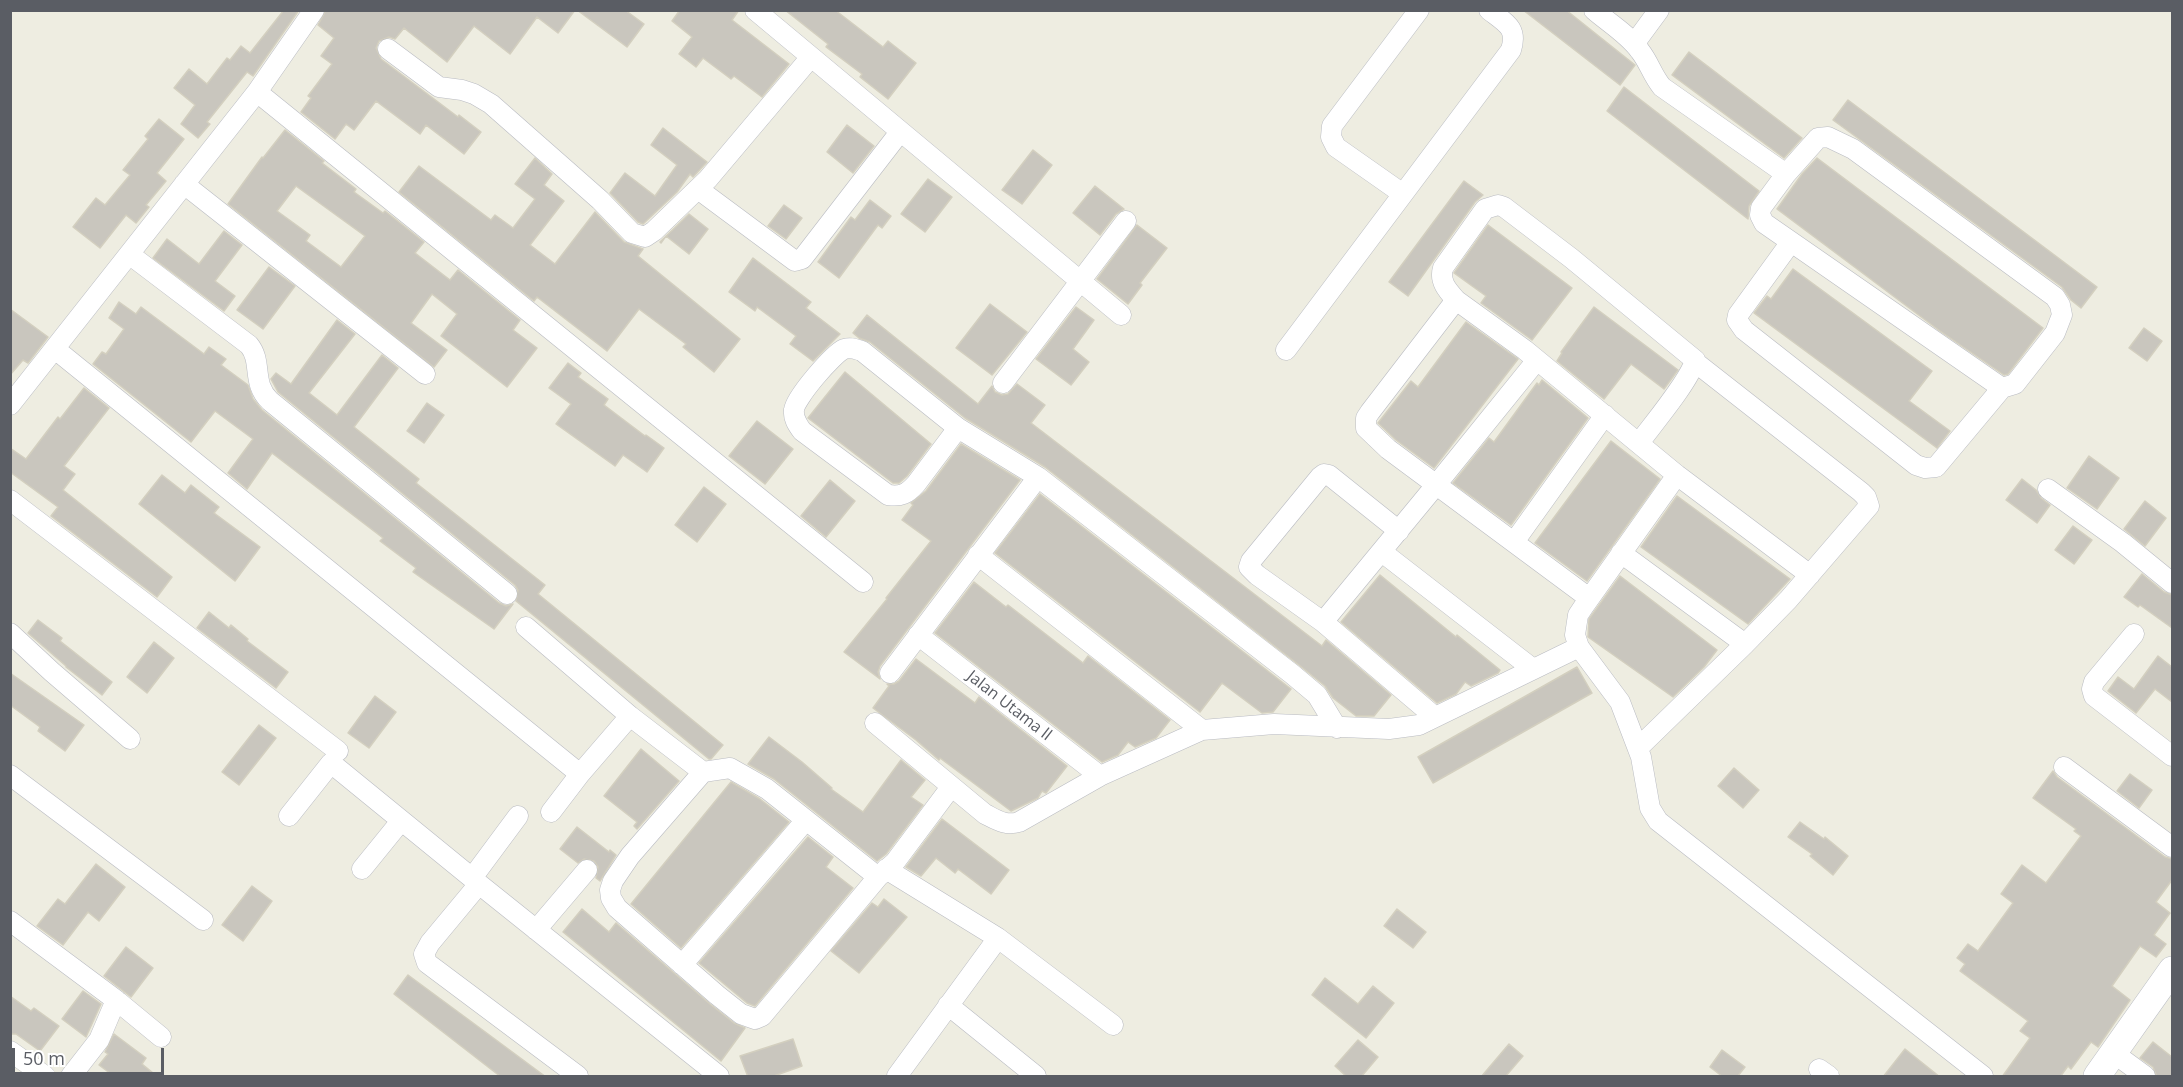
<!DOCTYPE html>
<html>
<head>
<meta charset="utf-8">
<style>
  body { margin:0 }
  #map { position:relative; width:2183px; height:1087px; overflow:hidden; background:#eeede1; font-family:"Open Sans",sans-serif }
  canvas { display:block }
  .frame { position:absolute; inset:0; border:12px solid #5a5d64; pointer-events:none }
  .scale { position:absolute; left:12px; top:1048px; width:152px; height:27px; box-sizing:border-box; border:3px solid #5a5d64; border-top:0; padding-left:8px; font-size:18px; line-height:21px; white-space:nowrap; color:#5a5d64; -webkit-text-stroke:4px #fff; paint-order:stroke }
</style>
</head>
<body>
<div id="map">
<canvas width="2183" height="1087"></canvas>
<div class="frame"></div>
<div class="scale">50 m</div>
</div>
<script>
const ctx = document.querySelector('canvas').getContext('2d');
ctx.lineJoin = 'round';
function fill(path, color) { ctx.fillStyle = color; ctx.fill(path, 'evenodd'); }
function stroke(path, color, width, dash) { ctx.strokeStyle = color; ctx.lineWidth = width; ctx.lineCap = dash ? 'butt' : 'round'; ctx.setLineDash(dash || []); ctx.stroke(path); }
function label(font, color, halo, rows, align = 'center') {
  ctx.font = font + ' "Open Sans",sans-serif'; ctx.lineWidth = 4.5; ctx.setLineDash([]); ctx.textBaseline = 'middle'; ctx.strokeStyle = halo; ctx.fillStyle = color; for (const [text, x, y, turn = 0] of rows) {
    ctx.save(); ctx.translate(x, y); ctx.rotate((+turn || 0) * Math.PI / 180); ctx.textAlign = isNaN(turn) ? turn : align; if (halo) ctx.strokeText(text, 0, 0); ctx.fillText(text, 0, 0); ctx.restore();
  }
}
const building = new Path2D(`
  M 284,10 L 299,10 L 253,76 L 247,72 L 207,122 L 210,124 L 198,138 L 181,124 L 195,105 L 174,88 L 189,69 L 207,84 L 227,58 L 230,60 L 241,46 L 250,53 Z
  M 326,10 L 575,10 L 558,33 L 537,17 L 510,54 L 474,26 L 447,62 L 404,28 L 395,39 L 389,37 L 379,41 L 376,48 L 381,59 L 458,117 L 459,115 L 481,132 L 464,154 L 426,125 L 420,134 L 376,101 L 354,130 L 346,124 L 335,139 L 301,112 L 311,98 L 308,96 L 332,64 L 321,56 L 334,38 L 318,25 Z
  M 577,10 L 625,10 L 644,24 L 627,47 Z
  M 680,10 L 739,10 L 732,20 L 789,64 L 762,97 L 734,76 L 731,79 L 703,58 L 696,67 L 679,54 L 692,37 L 672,21 Z
  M 785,10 L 835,10 L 883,47 L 888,41 L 916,63 L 888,99 L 860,77 L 862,74 L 826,47 L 828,44 Z
  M 1523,10 L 1566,10 L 1635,65 L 1620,85 Z
  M 1689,52 L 1802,138 L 1784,158 L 1672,75 Z
  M 1624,87 L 1759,191 L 1749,206 L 1748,219 L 1607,111 Z
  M 1848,100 L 2097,287 L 2081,308 L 2071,300 L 2062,287 L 1833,120 Z
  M 159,119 L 184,139 L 157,173 L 166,181 L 146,205 L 149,207 L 136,223 L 126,215 L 100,248 L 73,227 L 96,198 L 105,205 L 130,175 L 123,170 L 148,139 L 145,136 Z
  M 847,125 L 874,146 L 853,173 L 827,152 Z
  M 663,128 L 707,162 L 693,177 L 690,174 L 677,192 L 643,224 L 638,222 L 610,193 L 625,173 L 655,196 L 677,165 L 651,145 Z
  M 285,130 L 324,161 L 322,163 L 356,189 L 354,192 L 383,213 L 385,211 L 424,242 L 415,253 L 450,280 L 458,270 L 520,320 L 513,330 L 537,348 L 507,387 L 441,336 L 457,314 L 432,294 L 411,323 L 447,350 L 434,367 L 228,204 L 262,157 L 263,158 ZM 296,186 L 365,236 L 341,267 L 306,241 L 310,235 L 277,211 Z
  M 1033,150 L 1052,165 L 1022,204 L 1002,190 Z
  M 535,158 L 552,174 L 544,185 L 564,201 L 530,245 L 555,264 L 595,212 L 624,242 L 643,249 L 638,256 L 740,339 L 714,372 L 683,347 L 686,344 L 639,309 L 607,351 L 537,297 L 534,301 L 399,192 L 419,166 L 491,220 L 495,215 L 513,228 L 535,199 L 515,184 Z
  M 1817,158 L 2043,328 L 2008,374 L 2004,375 L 1940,331 L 1777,209 L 1802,174 Z
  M 928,179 L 952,197 L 925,232 L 901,214 Z
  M 1464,181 L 1483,195 L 1475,202 L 1408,296 L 1389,282 Z
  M 1095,186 L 1124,209 L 1116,214 L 1100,235 L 1073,213 Z
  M 870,200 L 891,216 L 882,228 L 878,225 L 839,278 L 818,262 L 851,217 L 855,220 Z
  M 784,205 L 802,218 L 786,239 L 768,226 Z
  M 689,214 L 708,229 L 689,254 L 666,236 L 661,243 L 660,242 Z
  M 1137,225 L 1167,248 L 1140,283 L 1142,285 L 1128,304 L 1097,279 Z
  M 1488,225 L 1572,288 L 1532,340 L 1481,303 L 1486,296 L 1454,273 Z
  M 224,231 L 242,245 L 215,281 L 235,296 L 224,311 L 153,258 L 167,239 L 199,264 Z
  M 753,258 L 811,302 L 806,308 L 840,334 L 813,361 L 790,344 L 796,336 L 757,307 L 755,311 L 729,292 Z
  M 269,267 L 295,286 L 263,329 L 237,310 Z
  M 1793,269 L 1932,371 L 1909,401 L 1950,431 L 1937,448 L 1754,313 L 1767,296 L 1771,299 Z
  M 119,302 L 136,314 L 141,307 L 204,354 L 209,347 L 226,359 L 221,365 L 248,385 L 253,399 L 262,410 L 499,603 L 506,606 L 513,604 L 494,629 L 413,572 L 416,568 L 380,541 L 383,538 L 272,453 L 247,489 L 228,473 L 253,439 L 215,411 L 191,442 L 93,364 L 102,352 L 106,354 L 124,329 L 109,318 Z
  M 990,304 L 1027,332 L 992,375 L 956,348 Z
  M 1076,307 L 1094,320 L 1073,349 L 1089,362 L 1071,385 L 1036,359 Z
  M 1594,307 L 1678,370 L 1664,389 L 1631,364 L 1604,399 L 1557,361 L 1562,353 L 1561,352 Z
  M 10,309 L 48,337 L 28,363 L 23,360 L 10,375 Z
  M 867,315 L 978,404 L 992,386 L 995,392 L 1002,395 L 1008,394 L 1017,384 L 1045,405 L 1031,423 L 1322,646 L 1326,640 L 1391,695 L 1374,716 L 1356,716 L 1333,698 L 1325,686 L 1299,665 L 1045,467 L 965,418 L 870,342 L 859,338 L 853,333 Z
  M 337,320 L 355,334 L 309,393 L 337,415 L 382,355 L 398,368 L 354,427 L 419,479 L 416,483 L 545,585 L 538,594 L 723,745 L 711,759 L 709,759 L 516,601 L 518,590 L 515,585 L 278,392 L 271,379 L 276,373 L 291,384 Z
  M 1466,322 L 1518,359 L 1434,468 L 1396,440 L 1378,423 L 1411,381 L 1418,387 Z
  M 2144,328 L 2162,341 L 2147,361 L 2129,348 Z
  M 568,363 L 581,373 L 578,377 L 608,399 L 604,405 L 645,436 L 646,435 L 664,448 L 647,472 L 623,455 L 615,466 L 556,424 L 571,404 L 549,388 Z
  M 845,372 L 931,444 L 907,476 L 899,483 L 893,483 L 808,418 Z
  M 1542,380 L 1588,418 L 1511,525 L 1453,483 L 1489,438 L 1494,442 L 1537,383 L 1539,385 Z
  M 84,388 L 109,408 L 64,466 L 75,474 L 63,490 L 172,577 L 157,597 L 51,516 L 58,507 L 10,472 L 10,448 L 26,459 L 58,417 L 60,419 Z
  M 427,403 L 444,415 L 424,443 L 407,431 Z
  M 757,421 L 793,449 L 765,484 L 729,456 Z
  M 1611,441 L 1660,479 L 1587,581 L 1535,543 Z
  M 961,444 L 1020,480 L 880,666 L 878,672 L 880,679 L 844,652 L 887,599 L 886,598 L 931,541 L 902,520 L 913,505 L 911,503 L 926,491 Z
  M 2089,456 L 2119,478 L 2097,509 L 2067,488 Z
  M 162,475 L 185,493 L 191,485 L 219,507 L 214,513 L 260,547 L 235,581 L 139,504 Z
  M 2022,479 L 2036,490 L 2041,498 L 2050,505 L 2037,523 L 2006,500 Z
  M 830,480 L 855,501 L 826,537 L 801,516 Z
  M 704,487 L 726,504 L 697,542 L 675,525 Z
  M 1040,494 L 1291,689 L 1273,712 L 1262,713 L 1222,683 L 1200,712 L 995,553 Z
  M 1677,496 L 1790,579 L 1748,624 L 1641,547 Z
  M 2145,501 L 2166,518 L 2145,546 L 2124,529 Z
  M 2073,526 L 2092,540 L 2074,564 L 2055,550 Z
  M 2142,574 L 2164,592 L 2172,595 L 2172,628 L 2140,605 L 2138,607 L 2124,597 Z
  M 1380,575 L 1456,637 L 1457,635 L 1500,670 L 1498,673 L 1471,686 L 1465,682 L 1456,694 L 1437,703 L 1341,622 Z
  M 1620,576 L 1717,650 L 1704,667 L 1673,697 L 1588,637 L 1589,619 Z
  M 974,582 L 1006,607 L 1008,605 L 1083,663 L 1088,656 L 1170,720 L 1156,738 L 1135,747 L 1128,742 L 1118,755 L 1102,762 L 935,633 Z
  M 209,612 L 229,628 L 231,625 L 248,639 L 247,641 L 288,672 L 276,688 L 197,628 Z
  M 38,620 L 62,638 L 60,641 L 112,682 L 102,695 L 66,667 L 66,666 L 28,633 Z
  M 154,642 L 174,658 L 147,693 L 127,677 Z
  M 2158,656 L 2172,667 L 2172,702 L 2155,689 L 2136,713 L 2108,691 L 2118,677 L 2134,689 Z
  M 916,659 L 975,703 L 979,697 L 1067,766 L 1046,793 L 1042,791 L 1038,798 L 1011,811 L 940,758 L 939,760 L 916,740 L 873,708 L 889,686 L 887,684 L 894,684 L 899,681 Z
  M 1577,667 L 1592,693 L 1433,783 L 1418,757 Z
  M 10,673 L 84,725 L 65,751 L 38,731 L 40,727 L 10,705 Z
  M 375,696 L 396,712 L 369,748 L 348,733 Z
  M 259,725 L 276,738 L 239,785 L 222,772 Z
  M 769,737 L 802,762 L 832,788 L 831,789 L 863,812 L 901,760 L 925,780 L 911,797 L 923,805 L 886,854 L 877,861 L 774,779 L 748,764 Z
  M 641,749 L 679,781 L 637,829 L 634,826 L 637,822 L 604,796 Z
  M 1734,768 L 1759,790 L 1743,808 L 1718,786 Z
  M 2053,771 L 2057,777 L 2165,857 L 2172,859 L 2172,880 L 2156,902 L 2170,913 L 2154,935 L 2166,944 L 2156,957 L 2140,946 L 2112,986 L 2130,1000 L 2098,1047 L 2091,1042 L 2071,1069 L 2068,1066 L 2060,1077 L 2002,1077 L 2030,1038 L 2020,1031 L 2028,1021 L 1960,971 L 1965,964 L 1957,958 L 1968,944 L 1978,951 L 2013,903 L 2001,894 L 2022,865 L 2046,883 L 2081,836 L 2074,831 L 2076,829 L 2033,798 Z
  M 2130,774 L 2152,790 L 2139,808 L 2117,791 Z
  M 731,782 L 760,799 L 789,822 L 681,948 L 631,904 Z
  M 942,819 L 1009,870 L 991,894 L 958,869 L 955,873 L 936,858 L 921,876 L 906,867 Z
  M 1800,822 L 1824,839 L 1825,837 L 1848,856 L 1833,875 L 1810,856 L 1812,854 L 1788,837 Z
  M 577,827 L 609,852 L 610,850 L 616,855 L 600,881 L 596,878 L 598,867 L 594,861 L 584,859 L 578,863 L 560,849 Z
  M 808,837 L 833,857 L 826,867 L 853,888 L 755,1006 L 747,1003 L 699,963 Z
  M 96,864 L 125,887 L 99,921 L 88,912 L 63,945 L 37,926 L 58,899 L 65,904 Z
  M 252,886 L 272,901 L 243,941 L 222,925 Z
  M 884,899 L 907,917 L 859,973 L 831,951 L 872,903 L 878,907 Z
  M 582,909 L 609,932 L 616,923 L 710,1004 L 734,1023 L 745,1028 L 721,1061 L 563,932 Z
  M 1397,909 L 1426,932 L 1413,948 L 1384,926 Z
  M 126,947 L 153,968 L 131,997 L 104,976 Z
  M 408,975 L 488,1034 L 546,1077 L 501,1077 L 394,994 Z
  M 1325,978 L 1358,1004 L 1373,986 L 1394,1003 L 1366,1038 L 1312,995 Z
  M 83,991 L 101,1004 L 86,1037 L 62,1019 Z
  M 10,996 L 31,1011 L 34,1008 L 59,1026 L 40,1051 L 16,1034 L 10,1034 Z
  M 114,1034 L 146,1058 L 142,1064 L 158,1077 L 115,1077 L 99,1065 L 108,1054 L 105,1052 Z
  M 793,1039 L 802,1066 L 771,1077 L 748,1077 L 740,1056 Z
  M 1358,1040 L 1378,1057 L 1361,1077 L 1347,1077 L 1335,1066 Z
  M 2153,1042 L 2172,1057 L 2172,1077 L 2157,1077 L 2153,1067 L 2140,1058 Z
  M 1509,1044 L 1523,1056 L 1505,1077 L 1481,1077 Z
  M 1905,1049 L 1940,1077 L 1883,1077 Z
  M 1722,1050 L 1745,1067 L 1737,1077 L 1723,1077 L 1710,1067 Z`);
fill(building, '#c9c6be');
stroke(building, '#d3cfbf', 1.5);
const street = new Path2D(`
  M 755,10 L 1121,315
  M 1594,10 C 1609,23 1629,35 1640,51 C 1649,62 1652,75 1662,87 L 1786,174
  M 1634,44 L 1659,10
  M 388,49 L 439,87 L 462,90 L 474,94 L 491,104 L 600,200 L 632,233 L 645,237 L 654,231 L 708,179 L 811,57
  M 257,92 L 863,582
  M 1828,137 L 1853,149 L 2055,297 L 2060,305 L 2062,315 L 2055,333 L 2015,384 L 2002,388 L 1764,223 L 1760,215 L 1761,208 L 1786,174 L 1818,138 Z
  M 184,184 L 425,374
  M 698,189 L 795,261 L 802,259 L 900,132
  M 1403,194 L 1336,147 L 1331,137 L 1332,126 L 1419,10
  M 1791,242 L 1738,315 L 1737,320 L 1744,330 L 1916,465 L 1925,468 L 1936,467 L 2002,388
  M 129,254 L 249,345 C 263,362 251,383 270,401 L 507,594
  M 1456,300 L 1370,412 L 1366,418 L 1366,428 L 1388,449 L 1589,598
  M 55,349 L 580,774
  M 1286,350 L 1511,50 C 1518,28 1506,23 1489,10
  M 1003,383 L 1126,221
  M 10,405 L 257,92 L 314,10
  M 958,428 L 916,484 C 907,494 901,497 888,495 L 802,431 C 797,424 793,418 794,410 C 795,398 833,354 844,349 C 851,347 855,349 862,351 L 958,428 L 1038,477 L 1292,674 L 1317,695 L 1337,728
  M 1639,443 C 1653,424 1691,379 1695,360 L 1571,258 L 1504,207 L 1498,205 L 1485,209 L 1443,268 C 1439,281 1447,290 1456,300 L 1525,350 L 1677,475 L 1810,575
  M 1677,475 L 1584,606 L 1578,615 L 1575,635 L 1579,647 L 1620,702 L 1641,757 L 1650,808 L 1658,821 L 1983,1076
  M 2048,489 L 2123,543 L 2172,583
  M 10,500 L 338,751
  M 1399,531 L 1329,475 L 1324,474 L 1320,477 L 1251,561 L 1249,567 L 1257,575 L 1323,622 L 1435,717
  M 1514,542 L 1605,415
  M 1382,552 L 1533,669
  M 1621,553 L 1745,644
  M 978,555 L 1202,730
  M 1323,622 L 1436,485 L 1537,360
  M 526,627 L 630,716 L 703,772
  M 10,633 L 52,672 L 130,739
  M 2134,634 L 2094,682 L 2092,689 L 2094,696 L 2172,756
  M 918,635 L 1100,776
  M 890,673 L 1038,477
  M 875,723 L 985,814 C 997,820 1005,826 1019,822 L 1100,776 L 1202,730 L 1274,724 L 1389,729 L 1419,725 L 1579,647
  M 1638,748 L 1745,644 L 1788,600 L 1869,506 L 1866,497 L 1861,492 L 1695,362
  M 2064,767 L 2172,847
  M 10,775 L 203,920
  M 551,812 L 580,774 L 630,716
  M 289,816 L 331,763 L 472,878 L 479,884 L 430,943 L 424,954 L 427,963 L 578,1076
  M 362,869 L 401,821
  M 886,869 L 998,938 L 897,1076
  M 878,877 L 767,789 L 730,768 L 703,772 L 630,856 L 613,881 L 610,890 L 611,898 L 617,908 L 717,995 L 741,1014 L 755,1019 L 762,1016 L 878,877 L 895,862 L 951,787
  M 472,878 L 518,816
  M 479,884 L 719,1076
  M 10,921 L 116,1000 L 161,1037
  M 536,930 L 587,870
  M 998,938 L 1113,1025
  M 682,965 L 806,820
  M 948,1005 L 1036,1076
  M 10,1051 L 45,1076
  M 2115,1054 L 2145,1076
  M 1819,1069 L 1829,1076
  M 71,1076 L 99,1040 L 116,1000`);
const secondary = new Path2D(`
  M 2097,1076 L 2172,970`);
stroke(street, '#b9bbc2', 21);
stroke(secondary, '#babdc4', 28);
stroke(street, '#fff', 20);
stroke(secondary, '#fff', 27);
label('16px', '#5a5d64', '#fff', [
  ["Jalan Utama ll",1009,706,38]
]);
</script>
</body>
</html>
